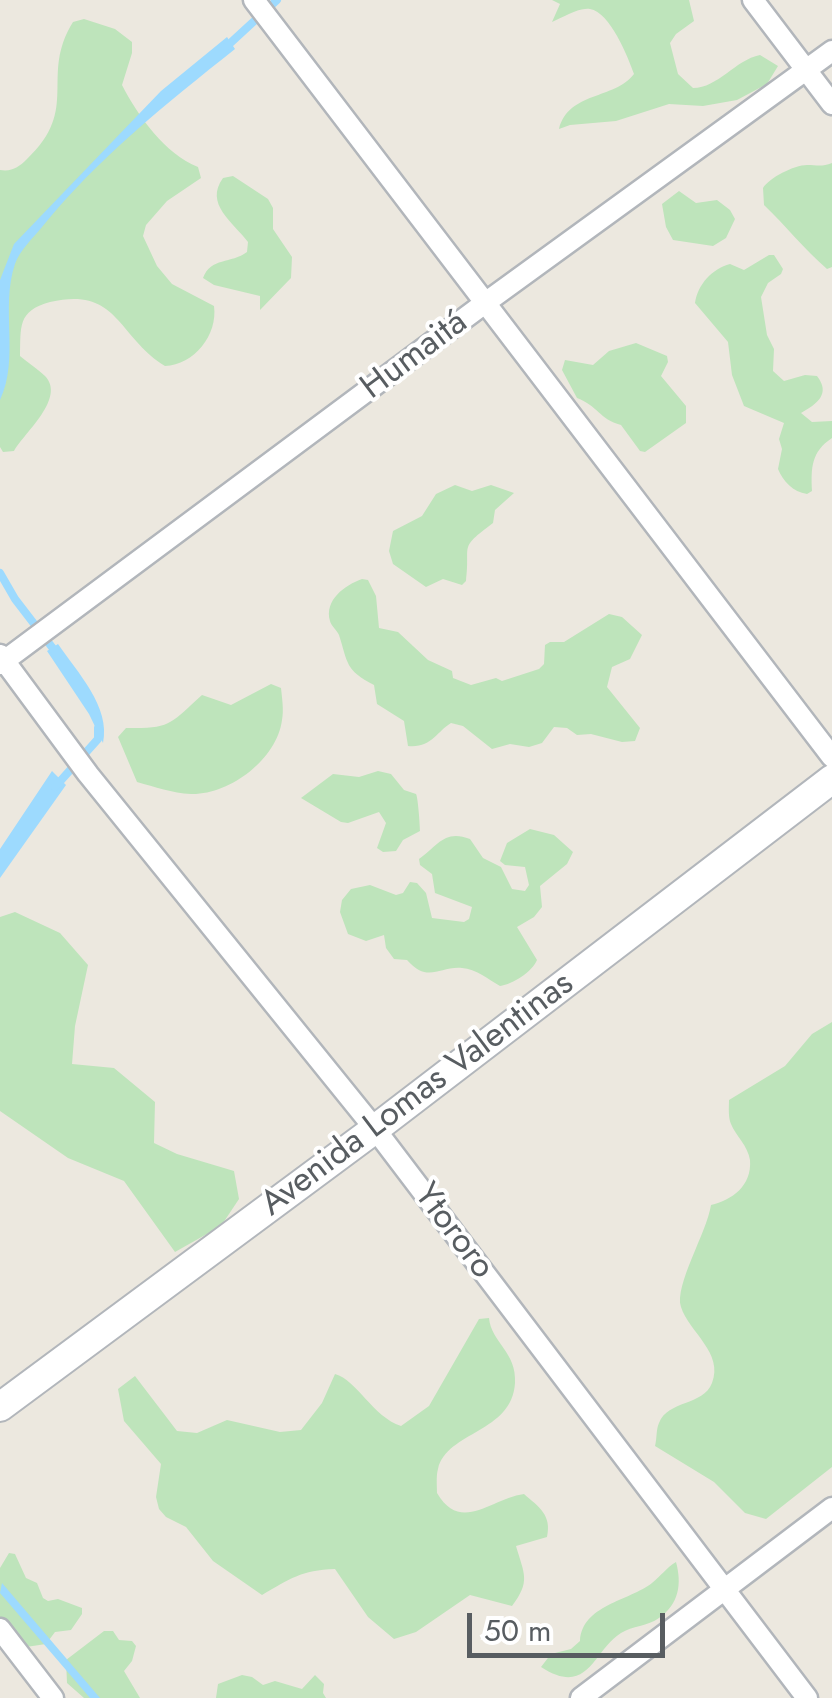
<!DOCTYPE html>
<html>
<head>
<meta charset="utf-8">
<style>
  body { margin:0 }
  #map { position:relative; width:832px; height:1698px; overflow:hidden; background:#ece8df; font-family:Jost,sans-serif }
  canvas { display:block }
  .scale { position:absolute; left:467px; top:1613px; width:198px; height:45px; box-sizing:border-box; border:5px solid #585d61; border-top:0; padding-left:12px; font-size:30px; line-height:35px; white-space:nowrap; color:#585d61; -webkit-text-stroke:8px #fff; paint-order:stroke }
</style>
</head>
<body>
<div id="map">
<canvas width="832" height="1698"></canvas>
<div class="scale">50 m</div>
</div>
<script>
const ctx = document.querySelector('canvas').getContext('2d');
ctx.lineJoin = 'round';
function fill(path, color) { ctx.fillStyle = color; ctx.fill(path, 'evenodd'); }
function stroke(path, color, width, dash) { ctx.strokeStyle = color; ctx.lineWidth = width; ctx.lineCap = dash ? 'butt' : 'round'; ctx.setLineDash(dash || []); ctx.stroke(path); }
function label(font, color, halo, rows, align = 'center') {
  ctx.font = font + ' Jost,sans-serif'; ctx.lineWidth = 8; ctx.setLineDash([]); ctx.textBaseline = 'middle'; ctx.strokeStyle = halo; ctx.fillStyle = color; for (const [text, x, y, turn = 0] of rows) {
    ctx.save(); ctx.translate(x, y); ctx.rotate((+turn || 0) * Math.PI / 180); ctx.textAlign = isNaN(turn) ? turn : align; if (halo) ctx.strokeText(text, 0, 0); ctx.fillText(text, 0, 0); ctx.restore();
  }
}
fill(new Path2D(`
  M 552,0 L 689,0 L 694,21 L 676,34 L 670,43 L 678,74 L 693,88 C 718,88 735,60 760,55 L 778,66 L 767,84 L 737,100 L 703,106 L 669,104 L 616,121 L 570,125 L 559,129 C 569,91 614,100 634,74 C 628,57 610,12 590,9 C 579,7 562,18 552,22 L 560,4 Z
  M 84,19 L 115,29 L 132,42 L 132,53 L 122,85 C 138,116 165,154 198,167 L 201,178 L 167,201 L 146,225 L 143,236 L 157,266 L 172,284 L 214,306 C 218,335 194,365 165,366 C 117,336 118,286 50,302 C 17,311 21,327 20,356 C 28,363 38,369 45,376 C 66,398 25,432 14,451 L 3,452 L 0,447 L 0,170 C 12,172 19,167 27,159 C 81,108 39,77 73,22 Z
  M 832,163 L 832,267 L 827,269 C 804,249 786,226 764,205 L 763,188 C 769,178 794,165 807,165 C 817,165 822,167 832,163 Z
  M 233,176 L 268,199 L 273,208 L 273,229 L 292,257 L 291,278 L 260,310 L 260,296 L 214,285 L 203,278 C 211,257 231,264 247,252 L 248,242 C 233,222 204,204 223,178 Z
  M 679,191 L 696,203 L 717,200 L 730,210 L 735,219 L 726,238 L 713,246 L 673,240 L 666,227 L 662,204 Z
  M 769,255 L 774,255 L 783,269 L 781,274 L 768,283 L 761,297 L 767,335 L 774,349 L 773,371 L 784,381 L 805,375 L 817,376 C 831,394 817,404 801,413 L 812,422 L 832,421 L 832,438 C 811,452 811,468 812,491 L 807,494 C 793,492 783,481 778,469 L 782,449 L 779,439 L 784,423 L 744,406 L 732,375 L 728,342 L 695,303 C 698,284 712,269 730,264 L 744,270 Z
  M 636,343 L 667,356 L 668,362 L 661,376 L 686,406 L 686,423 L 645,452 L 640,451 L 621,425 C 599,419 598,406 577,398 L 562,370 L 565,360 L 593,365 L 609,351 Z
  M 455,485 L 472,491 L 491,485 L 514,493 L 495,510 L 493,523 C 457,550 471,543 466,581 L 462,585 L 443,579 L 426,587 L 393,564 L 389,551 L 393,531 L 422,516 L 436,494 Z
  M 362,579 L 368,580 L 376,596 L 379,628 L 398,632 L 428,660 L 452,671 L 453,678 L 471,685 L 496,678 L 502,681 L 539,669 L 544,664 L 545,645 L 550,642 L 564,642 L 609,614 L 622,617 L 642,635 L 630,659 L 612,667 L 607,687 L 640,728 L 635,741 L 622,742 L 591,734 L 577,735 L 567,728 L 554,727 L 542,743 L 529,747 L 510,744 L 492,749 L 463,726 L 451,723 C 436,732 432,748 408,746 L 404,721 L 377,704 L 374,685 C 345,670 348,663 339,635 C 337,630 331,626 330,621 C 324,600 345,585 362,579 Z
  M 271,684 L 281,688 C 282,698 284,710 282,720 C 277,759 230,795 191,794 C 172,793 155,787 137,782 L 118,737 L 126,728 C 171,729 170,724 202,695 L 231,705 Z
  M 378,771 L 391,774 L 404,790 L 416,794 C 418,797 420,826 420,831 L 403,840 L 396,851 L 383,852 L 377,848 L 386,823 L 379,812 L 348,823 L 341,822 L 301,798 L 333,774 L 359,777 Z
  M 530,829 L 554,835 L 573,852 L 567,864 L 540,886 L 542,907 L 534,917 L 517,927 L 537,960 C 532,972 513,984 500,986 C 488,979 476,969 462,968 C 439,966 428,984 407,960 L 394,959 L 386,948 L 384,935 L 366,941 L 348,934 L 340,912 L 342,900 L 351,889 L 370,885 L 396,895 L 403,893 L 410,882 L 417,883 L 426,893 L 432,918 L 464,922 L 469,919 L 472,907 L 435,893 L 432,874 L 420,865 L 419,859 C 438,845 445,829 470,839 L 483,858 L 501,867 L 512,889 L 525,891 L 529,885 L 525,867 L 505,865 L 500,861 L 507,843 Z
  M 15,912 L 60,933 L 88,965 L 75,1026 L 72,1064 L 114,1068 L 155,1102 L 154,1143 L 177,1154 L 234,1171 L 239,1199 L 221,1226 L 175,1252 L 124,1181 L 68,1158 L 0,1111 L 0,917 Z
  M 832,1022 L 832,1467 L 766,1519 L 745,1513 L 714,1482 L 655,1446 C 657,1439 656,1429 659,1423 C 668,1400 703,1406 712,1383 C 724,1353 689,1332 681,1307 C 674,1286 707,1232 711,1205 C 732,1200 752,1186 750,1160 C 748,1146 736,1136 731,1124 C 728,1117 729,1107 729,1100 L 785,1066 L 812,1034 Z
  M 489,1318 C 491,1342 517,1352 515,1383 C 512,1433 447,1431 438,1469 C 436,1476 437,1485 437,1493 C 461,1534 492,1498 524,1494 C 539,1507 552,1515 547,1537 L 516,1546 C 524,1574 531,1581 512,1606 L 470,1595 L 416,1632 L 394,1639 L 368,1617 L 335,1569 C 301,1570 290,1579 262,1595 L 213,1561 L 186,1527 L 166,1517 L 159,1509 L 156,1497 L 161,1464 L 124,1421 L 118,1389 L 135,1376 L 177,1431 L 197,1433 L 227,1420 L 280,1432 L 301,1430 L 322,1403 L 335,1374 C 357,1380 373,1417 401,1426 L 429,1406 L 479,1319 Z
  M 9,1553 L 15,1554 L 26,1578 L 37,1583 L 43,1598 L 48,1601 L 58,1599 L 82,1608 L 82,1614 L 71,1630 L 55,1632 L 46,1644 L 26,1647 L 0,1618 L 0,1568 Z
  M 676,1562 C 682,1584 679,1604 659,1618 C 648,1626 632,1626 621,1633 C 593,1650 589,1698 541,1667 L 551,1654 L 571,1649 L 580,1641 C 582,1605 629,1601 652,1583 C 661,1576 666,1568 676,1562 Z
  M 104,1631 L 113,1631 L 119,1640 L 132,1641 L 136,1646 L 132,1661 L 124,1671 L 140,1698 L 84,1698 L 67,1683 L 66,1660 Z
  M 242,1675 L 252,1677 L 263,1685 L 275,1681 L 302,1689 L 315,1675 L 324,1684 L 323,1693 L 326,1698 L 216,1698 L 218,1684 Z`), '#bee4bb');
fill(new Path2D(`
  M 227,37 L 235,49 C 167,103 97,159 42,227 C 33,238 20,250 15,264 C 0,308 20,358 0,400 L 0,280 L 14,244 L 161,91 Z
  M 58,644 C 77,672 111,707 103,743 L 89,714 L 47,651 Z
  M 52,771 L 66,785 L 0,878 L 0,849 Z
  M 2,1583 L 100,1698 L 90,1698 L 0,1593 Z`), '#9ddafe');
stroke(new Path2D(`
  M 226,47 L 277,0
  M 0,573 L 15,599 L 58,655
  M 55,787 L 98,739 L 98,728`), '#9ddafe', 8);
const minor = new Path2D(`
  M 254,0 L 832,757
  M 753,0 L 832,104
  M 0,655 L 88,774 L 375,1129 L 807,1698
  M 0,664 L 485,303 L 832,51
  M 0,1629 L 53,1698
  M 581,1698 L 832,1508`);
const tertiary = new Path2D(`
  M 0,1407 L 375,1129 L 832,779`);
stroke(minor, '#b2b6bb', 25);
stroke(tertiary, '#b2b6bb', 32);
stroke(minor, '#fff', 20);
stroke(tertiary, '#fff', 28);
label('35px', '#585d61', '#fff', [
  ["Humaitá",415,356,-37],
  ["Avenida Lomas Valentinas",418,1095,-37],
  ["Ytororo",453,1232,53]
]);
</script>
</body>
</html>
